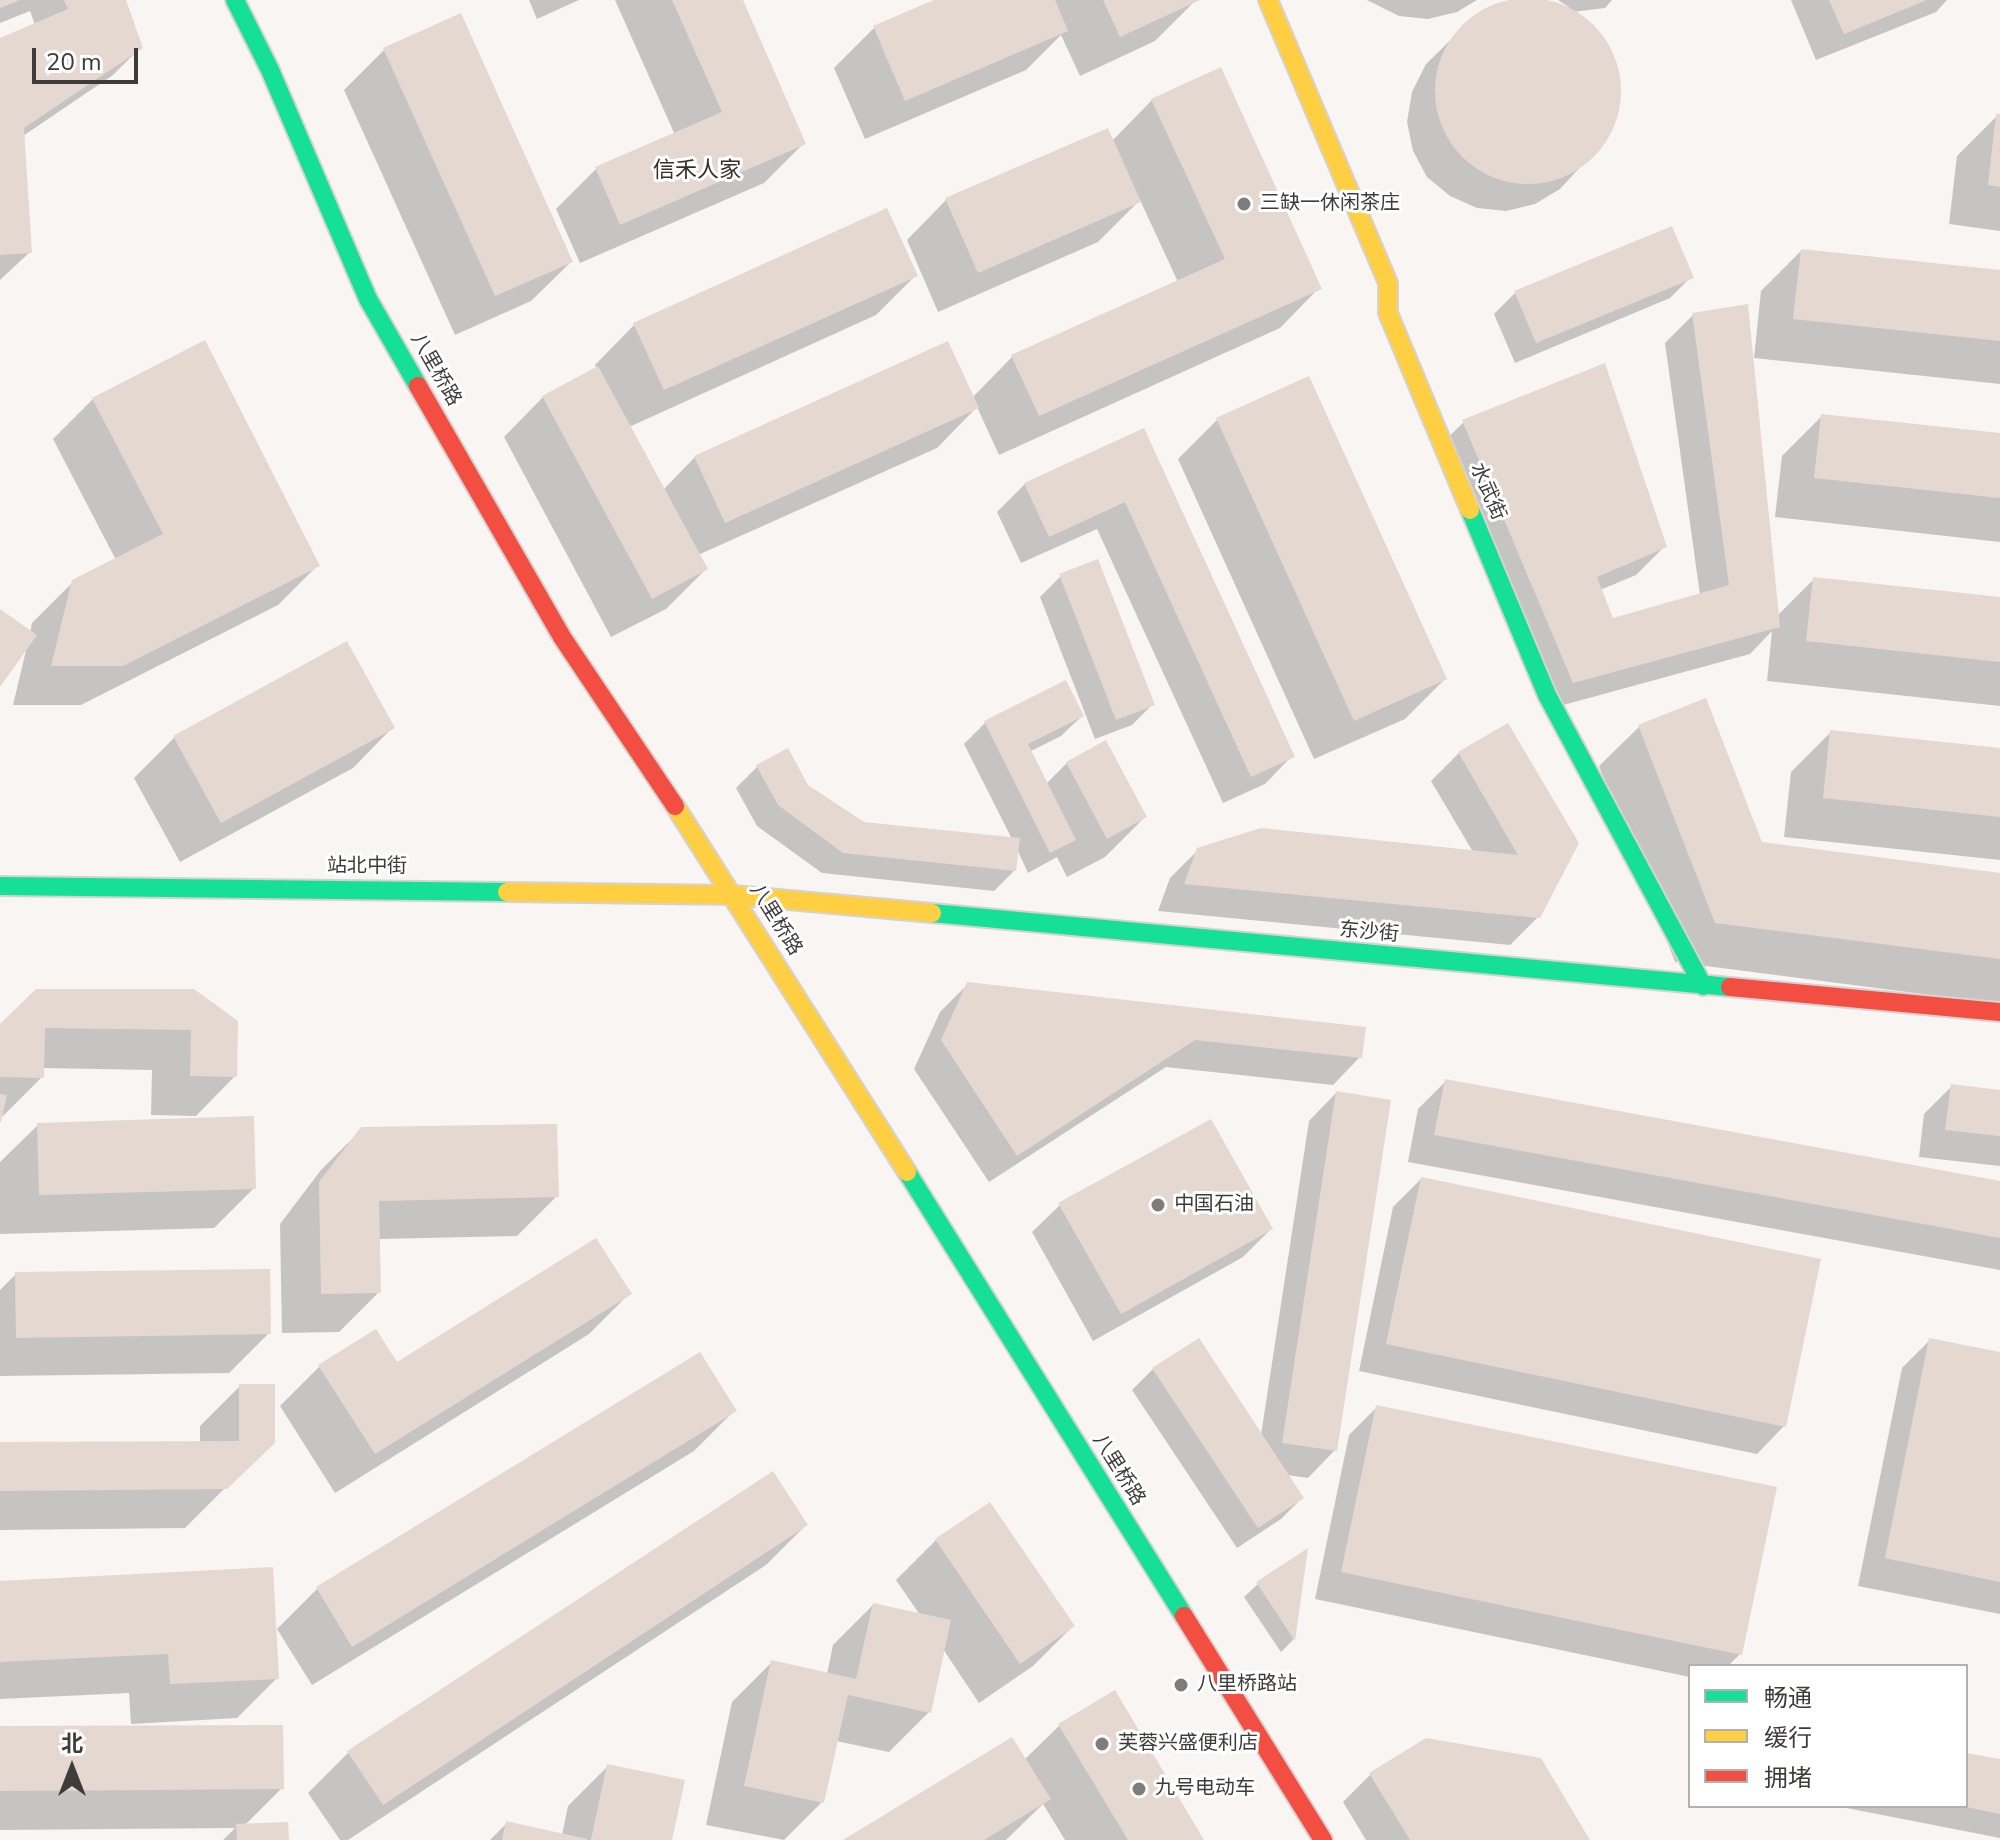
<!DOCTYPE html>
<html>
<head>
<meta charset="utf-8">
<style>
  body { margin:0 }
  #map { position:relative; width:2000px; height:1840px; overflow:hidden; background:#f8f5f3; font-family:"Nunito Sans","Noto Sans SC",sans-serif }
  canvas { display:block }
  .legend { position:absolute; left:1688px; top:1664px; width:280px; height:144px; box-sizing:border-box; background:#fff; border:2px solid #b2b1b1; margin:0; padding:10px 14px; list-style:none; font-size:24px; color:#3e3c3b }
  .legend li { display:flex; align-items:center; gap:16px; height:40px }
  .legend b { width:40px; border:2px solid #b2b1b1 }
  .north { position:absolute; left:32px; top:1728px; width:80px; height:80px; -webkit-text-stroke:6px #fff; paint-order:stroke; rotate:0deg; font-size:22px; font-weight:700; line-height:32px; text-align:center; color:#3e3c3b }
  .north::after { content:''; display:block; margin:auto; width:28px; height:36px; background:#3e3c3b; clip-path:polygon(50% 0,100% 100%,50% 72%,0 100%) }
  .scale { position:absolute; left:32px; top:48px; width:106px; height:36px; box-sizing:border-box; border:4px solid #3e3c3b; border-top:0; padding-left:10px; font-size:24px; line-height:28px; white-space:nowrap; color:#3e3c3b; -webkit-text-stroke:6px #fff; paint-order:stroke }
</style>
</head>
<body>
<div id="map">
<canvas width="2000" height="1840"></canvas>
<ul class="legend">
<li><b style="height:10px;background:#16e098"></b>畅通</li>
<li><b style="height:10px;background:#ffcf43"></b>缓行</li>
<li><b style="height:10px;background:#f24e42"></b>拥堵</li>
</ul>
<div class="north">北</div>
<div class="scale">20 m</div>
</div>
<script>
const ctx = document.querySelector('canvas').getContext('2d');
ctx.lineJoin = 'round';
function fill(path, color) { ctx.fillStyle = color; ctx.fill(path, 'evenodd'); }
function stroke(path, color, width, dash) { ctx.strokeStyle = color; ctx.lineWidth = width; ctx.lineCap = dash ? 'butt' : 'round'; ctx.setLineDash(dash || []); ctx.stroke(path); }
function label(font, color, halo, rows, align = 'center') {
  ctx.font = font + ' "Nunito Sans","Noto Sans SC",sans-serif'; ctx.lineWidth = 6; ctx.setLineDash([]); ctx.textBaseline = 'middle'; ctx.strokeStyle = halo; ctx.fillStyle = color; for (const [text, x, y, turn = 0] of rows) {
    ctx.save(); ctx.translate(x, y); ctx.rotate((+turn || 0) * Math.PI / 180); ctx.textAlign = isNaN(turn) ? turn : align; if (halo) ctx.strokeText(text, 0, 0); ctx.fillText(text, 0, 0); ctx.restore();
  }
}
fill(new Path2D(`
  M 0,0 L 124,0 L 141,47 L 113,75 L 23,136 L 30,252 L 0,280 L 0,40 L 35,25 L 30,11 L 0,23 Z
  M 529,0 L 579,0 L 537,19 Z
  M 615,0 L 741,0 L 804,143 L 764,183 L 580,263 L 556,209 L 596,169 L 675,135 Z
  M 939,0 L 1194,0 L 1195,1 L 1155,41 L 1080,76 L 1061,35 L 1026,70 L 865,139 L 834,68 L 874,28 Z
  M 1367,0 L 1477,0 L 1457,12 L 1428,19 L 1399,16 Z
  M 1537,0 L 1570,8 L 1558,0 L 1612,0 L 1605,8 L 1573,12 L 1592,25 L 1610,50 L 1620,79 L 1618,110 L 1608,137 L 1560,189 L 1535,204 L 1506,211 L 1477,208 L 1450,196 L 1427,177 L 1413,151 L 1407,122 L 1412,92 L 1426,64 L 1477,14 L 1506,2 Z
  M 1791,0 L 1947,0 L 1936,12 L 1816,60 Z
  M 384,50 L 571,262 L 531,301 L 455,335 L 344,90 Z
  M 1152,100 L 1319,288 L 1280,328 L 999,455 L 977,407 L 937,448 L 698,555 L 706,569 L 666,609 L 611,637 L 504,437 L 543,397 L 597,369 L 595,365 L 634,325 L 916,275 L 876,315 L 629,427 L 663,490 L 695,457 L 972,398 L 1012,357 L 1178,282 L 1140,200 L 1098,242 L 938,312 L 907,240 L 946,200 L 1112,141 Z
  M 1997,116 L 2000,116 L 2000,231 L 1949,224 L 1957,156 Z
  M 1801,251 L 2000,272 L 2000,384 L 1754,358 L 1761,291 Z
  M 1691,277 L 1670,298 L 1515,363 L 1494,314 L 1515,293 Z
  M 1693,315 L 1777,616 L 1814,579 L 2000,599 L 2000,706 L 1767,681 L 1772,631 L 1750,654 L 1545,710 L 1436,449 L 1464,422 L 1664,547 L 1636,575 L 1600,590 L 1612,620 L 1700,595 L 1665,343 Z
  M 93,399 L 318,565 L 278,605 L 81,705 L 13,705 L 27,646 L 0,684 L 0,612 L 30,633 L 32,623 L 73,582 L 116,560 L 53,439 Z
  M 1822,416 L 2000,435 L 2000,542 L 1775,517 L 1782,456 Z
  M 1218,419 L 1445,679 L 1405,719 L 1314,759 L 1178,459 Z
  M 1143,430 L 1292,756 L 1265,784 L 1223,803 L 1097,529 L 1021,563 L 997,512 L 1025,484 Z
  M 1061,576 L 1153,704 L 1132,725 L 1095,739 L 1040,597 Z
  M 1065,683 L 1082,716 L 1061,736 L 1029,752 L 1046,784 L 1067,763 L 1145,817 L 1105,857 L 1067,877 L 1057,857 L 1028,873 L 1017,849 L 1015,870 L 994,891 L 822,873 L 757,826 L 736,788 L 757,767 L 806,786 L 863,824 L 1012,839 L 964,744 L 985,723 Z
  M 1507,725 L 1538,917 L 1510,945 L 1158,911 L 1170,878 L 1198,850 L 1473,852 L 1431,781 L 1459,753 Z
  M 1639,727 L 1761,844 L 2000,875 L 2000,1004 L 1675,962 L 1599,766 Z
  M 392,728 L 353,768 L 180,862 L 134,778 L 174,738 Z
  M 1831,732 L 2000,750 L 2000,860 L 1784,837 L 1791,772 Z
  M 968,984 L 1360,1057 L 1333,1085 L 1166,1067 L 989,1182 L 914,1069 L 940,1012 Z
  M 193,991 L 235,1076 L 196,1116 L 151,1115 L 152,1070 L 42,1068 L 42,1077 L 0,1119 L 0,1027 Z
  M 1445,1082 L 2000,1183 L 2000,1270 L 1408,1162 L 1418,1109 Z
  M 1952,1086 L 2000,1092 L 2000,1166 L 1919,1157 L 1924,1114 Z
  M 1336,1093 L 1335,1450 L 1308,1478 L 1287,1475 L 1302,1498 L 1281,1519 L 1237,1548 L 1132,1390 L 1153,1369 L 1261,1435 L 1309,1121 Z
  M 38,1125 L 254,1188 L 214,1228 L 0,1234 L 0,1162 Z
  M 362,1129 L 557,1196 L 517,1236 L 378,1239 L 379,1292 L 339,1332 L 282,1333 L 280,1224 L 321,1170 Z
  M 1421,1179 L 1784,1426 L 1757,1454 L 1359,1371 L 1393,1207 Z
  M 1060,1205 L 1271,1229 L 1243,1257 L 1093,1341 L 1032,1232 Z
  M 16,1274 L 269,1333 L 229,1373 L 0,1376 L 0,1290 Z
  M 629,1294 L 589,1334 L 335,1493 L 280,1406 L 320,1366 L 396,1365 Z
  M 1930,1340 L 2000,1354 L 2000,1614 L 1858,1586 L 1902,1368 Z
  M 699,1355 L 734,1411 L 694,1451 L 312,1685 L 277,1629 L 317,1589 Z
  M 240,1386 L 273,1386 L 236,1477 L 185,1528 L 0,1530 L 0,1444 L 200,1443 L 200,1426 Z
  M 1377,1407 L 1740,1654 L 1728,1666 L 1690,1666 L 1690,1677 L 1315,1599 L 1349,1435 Z
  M 772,1474 L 806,1525 L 766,1565 L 348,1840 L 340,1840 L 308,1793 L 348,1753 Z
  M 990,1504 L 1073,1626 L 1033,1666 L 979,1703 L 943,1649 L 929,1712 L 889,1752 L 836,1741 L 822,1802 L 784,1840 L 706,1825 L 732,1702 L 772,1662 L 827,1674 L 833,1645 L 873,1605 L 920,1615 L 896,1580 L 936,1540 Z
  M 1305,1552 L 1293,1640 L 1281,1652 L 1244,1597 L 1258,1584 Z
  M 0,1583 L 277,1678 L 237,1718 L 131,1724 L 129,1693 L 0,1699 Z
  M 1060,1725 L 1202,1840 L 1065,1840 L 1043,1804 L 1006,1840 L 847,1840 L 1024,1760 Z
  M 0,1728 L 282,1788 L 244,1826 L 287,1840 L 223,1840 L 235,1828 L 0,1830 Z
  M 1966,1755 L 2000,1761 L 2000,1838 L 1836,1806 L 1966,1806 Z
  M 608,1766 L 670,1840 L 490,1840 L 507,1823 L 562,1835 L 568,1806 Z
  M 1371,1774 L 1588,1840 L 1366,1840 L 1343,1802 Z`), '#0003');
fill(new Path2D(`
  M1435 91a93 93 0 1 1 186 0a93 93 0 1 1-186 0Z
  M 0,0 L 20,0 L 0,8 Z
  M 64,0 L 126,0 L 143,48 L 24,128 L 32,253 L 0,255 L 0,38 L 68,9 Z
  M 672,0 L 743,0 L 806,144 L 620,225 L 595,167 L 722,112 Z
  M 934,0 L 1055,0 L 1068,31 L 905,101 L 873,26 Z
  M 1103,0 L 1200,0 L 1120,37 Z
  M 1829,0 L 1927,0 L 1844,34 Z
  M 461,13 L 573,262 L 495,296 L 383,48 Z
  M 1221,67 L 1322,289 L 1039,416 L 1011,355 L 1225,259 L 1151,99 Z
  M 1996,114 L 2000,114 L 2000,187 L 1988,185 Z
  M 1108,128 L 1141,202 L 978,273 L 945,198 Z
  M 887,208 L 918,276 L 664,390 L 633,323 Z
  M 1672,226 L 1694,278 L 1536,343 L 1514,291 Z
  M 1801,249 L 2000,270 L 2000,341 L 1793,319 Z
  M 1748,304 L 1780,627 L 1573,683 L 1462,420 L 1605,363 L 1667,547 L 1597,577 L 1613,618 L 1729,585 L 1692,313 Z
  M 205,340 L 320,566 L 123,666 L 51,666 L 72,580 L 163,534 L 92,398 Z
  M 948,341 L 979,408 L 725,523 L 694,456 Z
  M 598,366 L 708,569 L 652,599 L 542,396 Z
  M 1309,376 L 1447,679 L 1354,721 L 1216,418 Z
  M 1821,414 L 2000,433 L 2000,498 L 1814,478 Z
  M 1144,428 L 1295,757 L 1251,777 L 1125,502 L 1049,537 L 1024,483 Z
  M 1098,559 L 1155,705 L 1116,720 L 1059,574 Z
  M 1813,577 L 2000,597 L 2000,662 L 1806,641 Z
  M 0,609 L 37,635 L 0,687 Z
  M 347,641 L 395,728 L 221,823 L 173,736 Z
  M 1066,680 L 1084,716 L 1028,744 L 1076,840 L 1050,853 L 984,721 Z
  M 1706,698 L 1762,842 L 2000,873 L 2000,959 L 1715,923 L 1638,725 Z
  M 1508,723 L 1579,843 L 1540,918 L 1184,884 L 1197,848 L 1261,828 L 1518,855 L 1458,752 Z
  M 1830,730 L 2000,748 L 2000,817 L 1823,798 Z
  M 1106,740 L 1147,817 L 1107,839 L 1066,762 Z
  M 788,748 L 808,785 L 864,822 L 1020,838 L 1016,871 L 843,853 L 778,805 L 756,765 Z
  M 967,982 L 1366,1027 L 1362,1058 L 1195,1040 L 1017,1156 L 941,1040 Z
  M 36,989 L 194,989 L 238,1021 L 237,1077 L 190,1076 L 191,1030 L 45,1028 L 44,1078 L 0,1077 L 0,1024 Z
  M 1445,1079 L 2000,1181 L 2000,1238 L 1434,1135 Z
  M 1951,1084 L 2000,1090 L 2000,1136 L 1945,1130 Z
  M 1336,1091 L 1391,1100 L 1337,1451 L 1282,1443 Z
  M 0,1094 L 7,1095 L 1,1122 L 0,1122 Z
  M 254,1116 L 256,1189 L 39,1195 L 37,1123 Z
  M 1211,1119 L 1273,1229 L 1121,1314 L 1058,1203 Z
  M 557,1124 L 559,1197 L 379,1201 L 381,1293 L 321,1294 L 319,1182 L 361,1127 Z
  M 1421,1177 L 1821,1259 L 1786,1427 L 1386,1344 Z
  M 596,1238 L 632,1294 L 375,1454 L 318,1365 L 376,1329 L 397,1362 Z
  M 270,1269 L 271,1334 L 16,1338 L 15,1272 Z
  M 1199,1338 L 1304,1498 L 1258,1528 L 1152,1368 Z
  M 1929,1338 L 2000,1352 L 2000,1582 L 1885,1558 Z
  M 700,1352 L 737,1411 L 352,1647 L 316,1587 Z
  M 239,1384 L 275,1384 L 275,1443 L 227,1489 L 0,1491 L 0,1442 L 239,1441 Z
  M 1376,1405 L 1777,1487 L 1742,1655 L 1341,1572 Z
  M 773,1471 L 808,1525 L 383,1805 L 347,1751 Z
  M 990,1502 L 1075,1626 L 1020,1664 L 935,1539 Z
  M 1308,1548 L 1295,1641 L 1256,1582 Z
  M 273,1567 L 279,1679 L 170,1684 L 168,1654 L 0,1662 L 0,1581 Z
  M 873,1603 L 951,1620 L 931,1713 L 848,1695 L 824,1803 L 744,1786 L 771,1660 L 856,1679 Z
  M 1115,1690 L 1204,1840 L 1128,1840 L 1058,1724 Z
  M 283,1725 L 284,1789 L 0,1791 L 0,1726 Z
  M 1012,1737 L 1051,1799 L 984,1840 L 843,1840 Z
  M 1426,1738 L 1541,1758 L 1590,1840 L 1410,1840 L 1369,1773 Z
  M 1966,1753 L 2000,1759 L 2000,1814 L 1966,1807 Z
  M 607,1764 L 685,1780 L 672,1840 L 591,1840 Z
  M 506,1821 L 587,1839 L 587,1840 L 502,1840 Z
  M 288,1822 L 289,1840 L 237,1840 L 236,1824 Z`), '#e4d8d1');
const fast = new Path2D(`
  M 235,0 L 270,70 L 368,299 L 418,386
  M 1470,510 L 1547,695 L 1703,986
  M 0,886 L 507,892
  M 932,913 L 1730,987
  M 907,1172 L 1184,1616`);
const slow = new Path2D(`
  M 1268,0 L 1388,283 L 1388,313 L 1470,510
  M 675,806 L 907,1172
  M 507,892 L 734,895 L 932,913`);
const jam = new Path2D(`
  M 418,386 L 562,637 L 675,806
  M 1730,987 L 2000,1012
  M 1184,1616 L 1323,1840`);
stroke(fast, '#d5d3d1', 22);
stroke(slow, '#d5d3d1', 22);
stroke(jam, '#d5d3d1', 22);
stroke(fast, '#16e098', 18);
stroke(slow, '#ffcf43', 18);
stroke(jam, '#f24e42', 18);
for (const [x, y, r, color] of [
  [1244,204,8,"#7f7d7b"],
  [1158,1205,8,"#7f7d7b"],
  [1181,1685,8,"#7f7d7b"],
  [1102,1744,8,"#7f7d7b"],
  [1139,1789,8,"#7f7d7b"]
]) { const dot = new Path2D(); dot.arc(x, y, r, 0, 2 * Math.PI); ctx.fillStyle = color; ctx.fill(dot); stroke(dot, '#fff', 3); }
label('20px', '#3e3c3b', '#fff', [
  ["三缺一休闲茶庄",1260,204],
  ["中国石油",1174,1205],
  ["八里桥路站",1197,1685],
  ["芙蓉兴盛便利店",1118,1744],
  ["九号电动车",1155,1789]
], 'left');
label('20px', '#3e3c3b', '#fff', [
  ["八里桥路",435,370,60],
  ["水武街",1487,492,67],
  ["站北中街",367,867],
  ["八里桥路",775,920,58],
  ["东沙街",1369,933,5],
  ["八里桥路",1118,1470,58]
]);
label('22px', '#33302e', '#fff', [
  ["信禾人家",697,172]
]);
</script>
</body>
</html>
